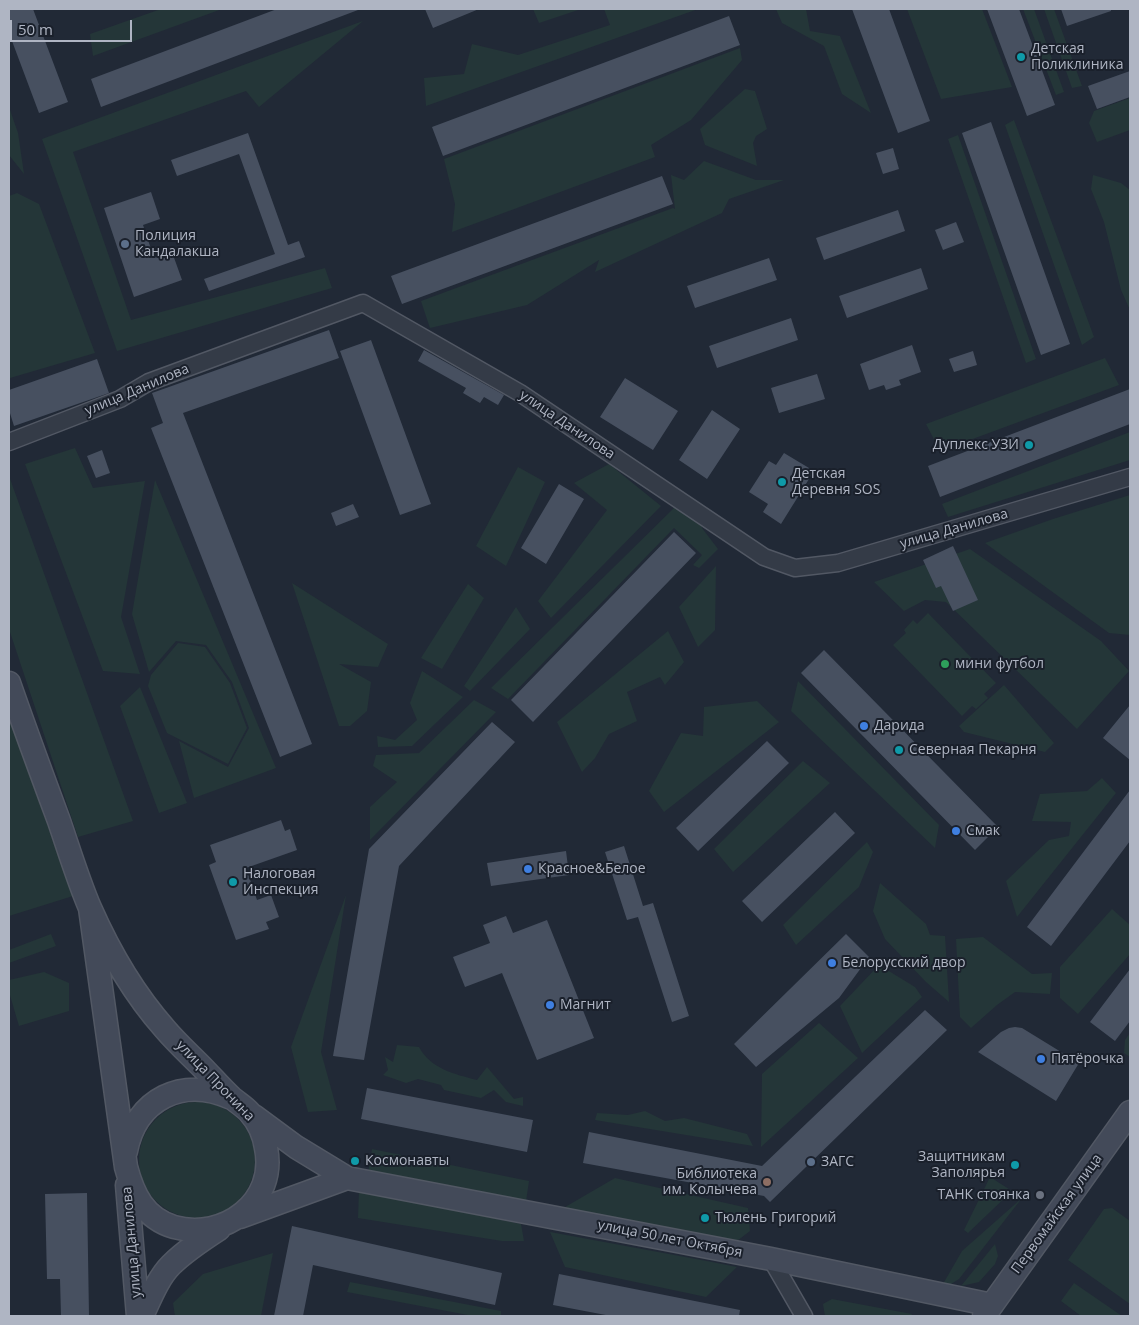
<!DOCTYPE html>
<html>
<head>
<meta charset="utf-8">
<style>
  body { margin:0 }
  #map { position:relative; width:1139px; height:1325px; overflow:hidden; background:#212936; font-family:"Open Sans",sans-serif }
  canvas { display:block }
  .frame { position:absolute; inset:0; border:10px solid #afb5c3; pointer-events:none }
  .scale { position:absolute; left:10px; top:20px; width:122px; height:22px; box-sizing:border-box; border:2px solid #afb5c3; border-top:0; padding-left:6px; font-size:15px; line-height:18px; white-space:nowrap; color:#afb5c3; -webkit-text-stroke:4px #1a202b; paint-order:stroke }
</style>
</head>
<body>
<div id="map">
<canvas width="1139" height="1325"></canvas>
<div class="frame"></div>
<div class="scale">50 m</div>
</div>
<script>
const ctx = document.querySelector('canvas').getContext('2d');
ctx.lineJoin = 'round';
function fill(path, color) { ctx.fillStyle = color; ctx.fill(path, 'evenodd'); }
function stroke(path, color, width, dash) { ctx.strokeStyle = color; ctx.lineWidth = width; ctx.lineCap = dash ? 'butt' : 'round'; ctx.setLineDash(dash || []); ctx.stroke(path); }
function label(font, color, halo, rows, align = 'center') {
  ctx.font = font + ' "Open Sans",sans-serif'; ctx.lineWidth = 4; ctx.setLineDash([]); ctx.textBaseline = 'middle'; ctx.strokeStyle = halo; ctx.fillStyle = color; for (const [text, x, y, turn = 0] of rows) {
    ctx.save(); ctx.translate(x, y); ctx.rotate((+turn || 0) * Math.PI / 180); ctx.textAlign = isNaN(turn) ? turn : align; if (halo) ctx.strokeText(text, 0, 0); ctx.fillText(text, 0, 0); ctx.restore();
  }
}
fill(new Path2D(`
  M 161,9 L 222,9 L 93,56 L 90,34 Z
  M 533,9 L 581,9 L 539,23 Z
  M 604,9 L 698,9 L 426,106 L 424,78 L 464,74 L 472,44 L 518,55 L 610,25 Z
  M 776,9 L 806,9 L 810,31 L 840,36 L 871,113 L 842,94 L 824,46 L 782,23 Z
  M 907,9 L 982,9 L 1012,87 L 941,99 Z
  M 1023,9 L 1034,9 L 1064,92 L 1056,95 Z
  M 1044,9 L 1054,9 L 1082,86 L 1072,88 Z
  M 363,21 L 259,107 L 246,91 L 73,152 L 131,320 L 325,268 L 332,288 L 117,351 L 42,139 Z
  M 740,48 L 742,60 L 691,120 L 651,145 L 655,157 L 452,232 L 455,204 L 444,159 Z
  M 745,89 L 755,91 L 767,129 L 756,136 L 753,143 L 757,166 L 705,145 L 700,129 Z
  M 1130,98 L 1130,130 L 1097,142 L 1089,123 L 1094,111 Z
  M 9,107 L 18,133 L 24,174 L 9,155 Z
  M 1014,120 L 1094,337 L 1082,345 L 1005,125 Z
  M 958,135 L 1036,359 L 1026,363 L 948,139 Z
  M 704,161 L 756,180 L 784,180 L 729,199 L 722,213 L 595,272 L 599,260 L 527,305 L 430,328 L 421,301 L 673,208 L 675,209 L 671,175 L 684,180 Z
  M 1093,175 L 1121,183 L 1130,190 L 1130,310 L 1121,290 L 1104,222 L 1091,189 Z
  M 17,193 L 39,204 L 95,353 L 10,378 L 9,376 L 9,196 Z
  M 1105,358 L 1119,385 L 940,451 L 926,424 Z
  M 1130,432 L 1130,460 L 948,517 L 942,504 Z
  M 75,448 L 93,488 L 145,481 L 121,617 L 140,674 L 103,671 L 25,464 Z
  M 609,464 L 661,506 L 551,618 L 538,601 L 607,510 L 574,483 Z
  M 518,467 L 545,482 L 506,566 L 476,546 Z
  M 9,476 L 133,821 L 78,837 L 9,629 Z
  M 155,480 L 276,768 L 194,798 L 179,741 L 228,767 L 249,728 L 232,682 L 206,645 L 176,641 L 149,672 L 132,614 Z
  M 1130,495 L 1130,635 L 1109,633 L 985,543 L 1053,519 Z
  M 676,506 L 699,520 L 702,528 L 718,549 L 699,568 L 693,565 L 702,555 L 674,528 L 508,699 L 491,688 Z
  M 970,549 L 1101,641 L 1129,671 L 1077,729 L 946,602 L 925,600 L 904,611 L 874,582 Z
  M 716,566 L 715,630 L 698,647 L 679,607 Z
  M 292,583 L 388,644 L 378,667 L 339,664 L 371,682 L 367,711 L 350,726 L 339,726 Z
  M 468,584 L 484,598 L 442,669 L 421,658 Z
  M 516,607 L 530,629 L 470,691 L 464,686 Z
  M 928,613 L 996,683 L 984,694 L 988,698 L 976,709 L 972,706 L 962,716 L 893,645 L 906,633 L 904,630 L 913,620 L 917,624 Z
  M 668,631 L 684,662 L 665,685 L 660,677 L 627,692 L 637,721 L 609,734 L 595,758 L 582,772 L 557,722 Z
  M 178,643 L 205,647 L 230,683 L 247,728 L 228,764 L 167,733 L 148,686 L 151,675 Z
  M 422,671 L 463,697 L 412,746 L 378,747 L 377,736 L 395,740 L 417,720 L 410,703 Z
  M 798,681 L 939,825 L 935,848 L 791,711 Z
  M 1004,685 L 1054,743 L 1045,752 L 964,732 L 959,726 Z
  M 140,687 L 187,803 L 159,813 L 120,706 Z
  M 474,700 L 496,712 L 370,840 L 370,807 L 397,782 L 373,766 L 376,755 L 419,753 Z
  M 757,701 L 779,722 L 664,812 L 649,791 L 681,733 L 703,736 L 704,707 Z
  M 9,718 L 73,896 L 9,916 Z
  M 803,761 L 830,783 L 733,872 L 714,849 Z
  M 1102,778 L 1116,793 L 1017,917 L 1006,881 L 1049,840 L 1069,836 L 1071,822 L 1032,821 L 1040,794 L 1087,791 Z
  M 867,842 L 873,852 L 859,887 L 796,945 L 783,925 Z
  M 880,883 L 926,924 L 930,935 L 945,936 L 949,1002 L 926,982 L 885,939 L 873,911 Z
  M 346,895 L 321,1052 L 337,1110 L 308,1112 L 291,1047 Z
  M 1112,909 L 1130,925 L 1130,954 L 1078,1014 L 1060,998 L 1060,967 Z
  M 51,934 L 56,946 L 9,963 L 9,950 Z
  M 983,937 L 1032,974 L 1052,973 L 1050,994 L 1015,992 L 997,1005 L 971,1028 L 960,1017 L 956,939 Z
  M 879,965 L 915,987 L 922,997 L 862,1053 L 840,1006 Z
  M 44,972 L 69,983 L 69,1011 L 19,1026 L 9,992 L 9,980 Z
  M 819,1023 L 858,1058 L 761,1147 L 762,1074 Z
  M 1130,1033 L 1130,1057 L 1124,1053 L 1125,1040 Z
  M 397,1045 L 419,1047 C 431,1069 454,1074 477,1080 L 487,1067 L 514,1099 L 523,1097 L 523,1106 L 506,1102 L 494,1090 L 481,1098 L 444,1090 L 441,1085 L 418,1079 L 406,1083 L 383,1075 L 388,1070 L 385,1057 L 393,1062 Z
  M139 1160a58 58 0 1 1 116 0a58 58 0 1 1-116 0Z
  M 645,1111 L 665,1121 L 684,1118 L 747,1134 L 753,1146 L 595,1120 L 597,1113 L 628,1115 Z
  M 372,1149 L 529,1181 L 525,1208 L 367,1179 Z
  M 990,1177 L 1012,1191 L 968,1233 L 964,1230 Z
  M 615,1178 L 748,1208 L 750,1231 L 733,1244 L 560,1210 Z
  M 359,1190 L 521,1224 L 524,1241 L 502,1241 L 358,1218 Z
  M 1022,1198 L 959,1279 L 951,1284 L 943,1284 L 962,1251 Z
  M 1112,1208 L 1130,1221 L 1130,1304 L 1068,1260 L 1104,1209 Z
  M 550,1232 L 712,1262 L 737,1267 L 706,1297 L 565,1267 Z
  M 995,1244 L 998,1256 L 995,1264 L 979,1282 L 961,1286 Z
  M 273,1253 L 261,1316 L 175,1316 L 173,1303 L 203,1274 Z
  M 350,1282 L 501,1311 L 501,1316 L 473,1316 L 347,1292 Z
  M 1074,1283 L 1122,1316 L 1081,1316 L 1061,1301 Z
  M 832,1299 L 912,1314 L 911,1316 L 825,1316 L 823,1304 Z`), '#243638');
fill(new Path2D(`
  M 9,9 L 33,9 L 68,102 L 39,113 L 9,33 Z
  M 277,9 L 358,10 L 101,107 L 91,79 Z
  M 425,9 L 479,9 L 433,28 Z
  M 852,9 L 889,9 L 930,121 L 898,133 Z
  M 987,9 L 1019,9 L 1055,105 L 1027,116 Z
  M 1061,9 L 1111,9 L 1111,11 L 1067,26 Z
  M 729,16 L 740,45 L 443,156 L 432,127 Z
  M 1130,71 L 1130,97 L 1097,109 L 1088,86 Z
  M 991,122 L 1070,344 L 1041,355 L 962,133 Z
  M 248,133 L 288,245 L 299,241 L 305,257 L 209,291 L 204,279 L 275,254 L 239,154 L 177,176 L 171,160 Z
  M 893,148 L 899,169 L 883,174 L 876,153 Z
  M 662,176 L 673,204 L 402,304 L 391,276 Z
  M 151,192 L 160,219 L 143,225 L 154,258 L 172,252 L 182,280 L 134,297 L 104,208 Z
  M 898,210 L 905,231 L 824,260 L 816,238 Z
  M 956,222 L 964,242 L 943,250 L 935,230 Z
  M 769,258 L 777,280 L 695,308 L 687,286 Z
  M 921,268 L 928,289 L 847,318 L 839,296 Z
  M 791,318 L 798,340 L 717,368 L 709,346 Z
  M 329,330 L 339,358 L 183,413 L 312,744 L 280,757 L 151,428 L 163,423 L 152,393 Z
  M 371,340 L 431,504 L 400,515 L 340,351 Z
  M 912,345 L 921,372 L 899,380 L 901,385 L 886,390 L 884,385 L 869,390 L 860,364 Z
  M 424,350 L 504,395 L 498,405 L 484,397 L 480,403 L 463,393 L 466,388 L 418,361 Z
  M 973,351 L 977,365 L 954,372 L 949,359 Z
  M 97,359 L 109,393 L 14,426 L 9,410 L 9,390 Z
  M 817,374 L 825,399 L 779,413 L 771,388 Z
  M 625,378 L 678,411 L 653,450 L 600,417 Z
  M 1130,389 L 1130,424 L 940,497 L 928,466 Z
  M 712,410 L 740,429 L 707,479 L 679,460 Z
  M 102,450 L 110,473 L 96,478 L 87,456 Z
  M 784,453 L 814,471 L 781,524 L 763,512 L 768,504 L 749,492 L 769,461 L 776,465 Z
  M 559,484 L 584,499 L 546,564 L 521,548 Z
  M 353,504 L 359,517 L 336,526 L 331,513 Z
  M 674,532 L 696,553 L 533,722 L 511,700 Z
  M 953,546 L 978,600 L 953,611 L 941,586 L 936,588 L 923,560 Z
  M 824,650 L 998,827 L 975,850 L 801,673 Z
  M 1130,705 L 1130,760 L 1103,738 Z
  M 492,722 L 515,742 L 399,866 L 364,1060 L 333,1056 L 369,849 Z
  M 767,741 L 789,763 L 698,851 L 676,828 Z
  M 1130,790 L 1130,841 L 1051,946 L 1027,927 Z
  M 835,812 L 855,833 L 762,922 L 742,901 Z
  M 281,820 L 285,831 L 290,829 L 297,850 L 246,868 L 257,900 L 271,895 L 279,917 L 266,922 L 269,929 L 236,940 L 209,865 L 216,862 L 210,845 Z
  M 624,846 L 643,906 L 653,903 L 689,1016 L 672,1022 L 638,917 L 627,920 L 605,852 Z
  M 566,851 L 569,875 L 491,886 L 487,863 Z
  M 506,916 L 513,933 L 547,920 L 594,1038 L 537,1060 L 502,973 L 465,987 L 453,957 L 490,943 L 483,925 Z
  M 846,934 L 869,957 L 839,998 L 756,1067 L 734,1044 Z
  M 1130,969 L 1130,1021 L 1115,1041 L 1090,1022 Z
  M 925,1010 L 947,1030 L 770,1202 L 764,1196 L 583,1163 L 589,1132 L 762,1166 Z
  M 1015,1027 L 1022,1028 L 1079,1063 L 1056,1101 L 978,1052 L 1001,1032 L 1009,1028 Z
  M 367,1088 L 533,1120 L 527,1152 L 361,1119 Z
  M 87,1193 L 89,1316 L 61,1316 L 60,1279 L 47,1279 L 45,1194 Z
  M 292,1226 L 502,1273 L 495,1305 L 313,1265 L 303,1316 L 274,1316 Z
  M 559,1274 L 740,1310 L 739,1316 L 611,1316 L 553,1305 Z`), '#475060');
const street = new Path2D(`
  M 9,442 L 120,399 L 149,382 L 363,303 L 520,393 L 764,557 L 795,568 L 838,563 L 1130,477
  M 771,1259 L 804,1316`);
const secondary = new Path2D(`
  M 9,683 C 25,729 42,775 59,821 C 69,850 78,880 90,908 C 109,951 134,994 165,1029 C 176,1042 188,1053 200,1065 C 211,1076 221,1088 232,1098 C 238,1103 245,1107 250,1113 C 258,1122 264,1135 266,1148 C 277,1202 224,1241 174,1227 C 144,1218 133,1194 126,1167 L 90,908
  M 254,1116 L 296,1147 L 347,1178 L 771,1259 L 992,1305
  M 126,1151 C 136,1099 183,1076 231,1098
  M 127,1185 L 138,1316
  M 240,1217 L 347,1178
  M 142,1316 C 150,1299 158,1278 171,1265 C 185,1251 202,1240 219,1229
  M 984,1316 L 1130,1112`);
stroke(street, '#525864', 19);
stroke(secondary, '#525864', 25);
stroke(street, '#343b47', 16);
stroke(secondary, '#434a59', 22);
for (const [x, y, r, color] of [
  [1021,57,5,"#0f9aa8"],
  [125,244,5,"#5c6f8a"],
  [1029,445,5,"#0f9aa8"],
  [782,482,5,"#0f9aa8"],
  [945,664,5,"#2e9e5b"],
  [864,726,5,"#3f7fe0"],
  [899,750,5,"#0f9aa8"],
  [956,831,5,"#3f7fe0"],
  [528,869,5,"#3f7fe0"],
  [233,882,5,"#0f9aa8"],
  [832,963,5,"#3f7fe0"],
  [550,1005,5,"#3f7fe0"],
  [1041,1059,5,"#3f7fe0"],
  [355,1161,5,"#0f9aa8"],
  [811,1162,5,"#5c6f8a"],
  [1015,1165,5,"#0f9aa8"],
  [767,1182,5,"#8d6e63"],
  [1040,1195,5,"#6b7280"],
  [705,1218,5,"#0f9aa8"]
]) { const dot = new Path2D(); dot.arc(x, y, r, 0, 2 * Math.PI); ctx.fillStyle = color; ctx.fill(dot); stroke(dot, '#1a202b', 2); }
label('14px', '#afb5c3', '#1a202b', [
  ["Детская",1031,49],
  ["Поликлиника",1031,65],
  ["Полиция",135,236],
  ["Кандалакша",135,252],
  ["Дуплекс УЗИ",1019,445,"right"],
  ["Детская",792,474],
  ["Деревня SOS",792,490],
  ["мини футбол",955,664],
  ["Дарида",874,726],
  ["Северная Пекарня",909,750],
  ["Смак",966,831],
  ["Красное&Белое",538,869],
  ["Налоговая",243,874],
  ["Инспекция",243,890],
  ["Белорусский двор",842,963],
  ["Магнит",560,1005],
  ["Пятёрочка",1051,1059],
  ["Защитникам",1005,1157,"right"],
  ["Заполярья",1005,1173,"right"],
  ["Космонавты",365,1161],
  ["ЗАГС",821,1162],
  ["Библиотека",757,1174,"right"],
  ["им. Колычева",757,1190,"right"],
  ["ТАНК стоянка",1030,1195,"right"],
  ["Тюлень Григорий",715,1218]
], 'left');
label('14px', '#afb5c3', '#1a202b', [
  ["улица Данилова",137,390,-23],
  ["улица Данилова",567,425,34],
  ["улица Данилова",954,529,-16],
  ["улица Пронина",215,1081,46],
  ["Первомайская улица",1057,1214,-54],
  ["улица 50 лет Октября",670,1239,11],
  ["улица Данилова",132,1242,-95]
]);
</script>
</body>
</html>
